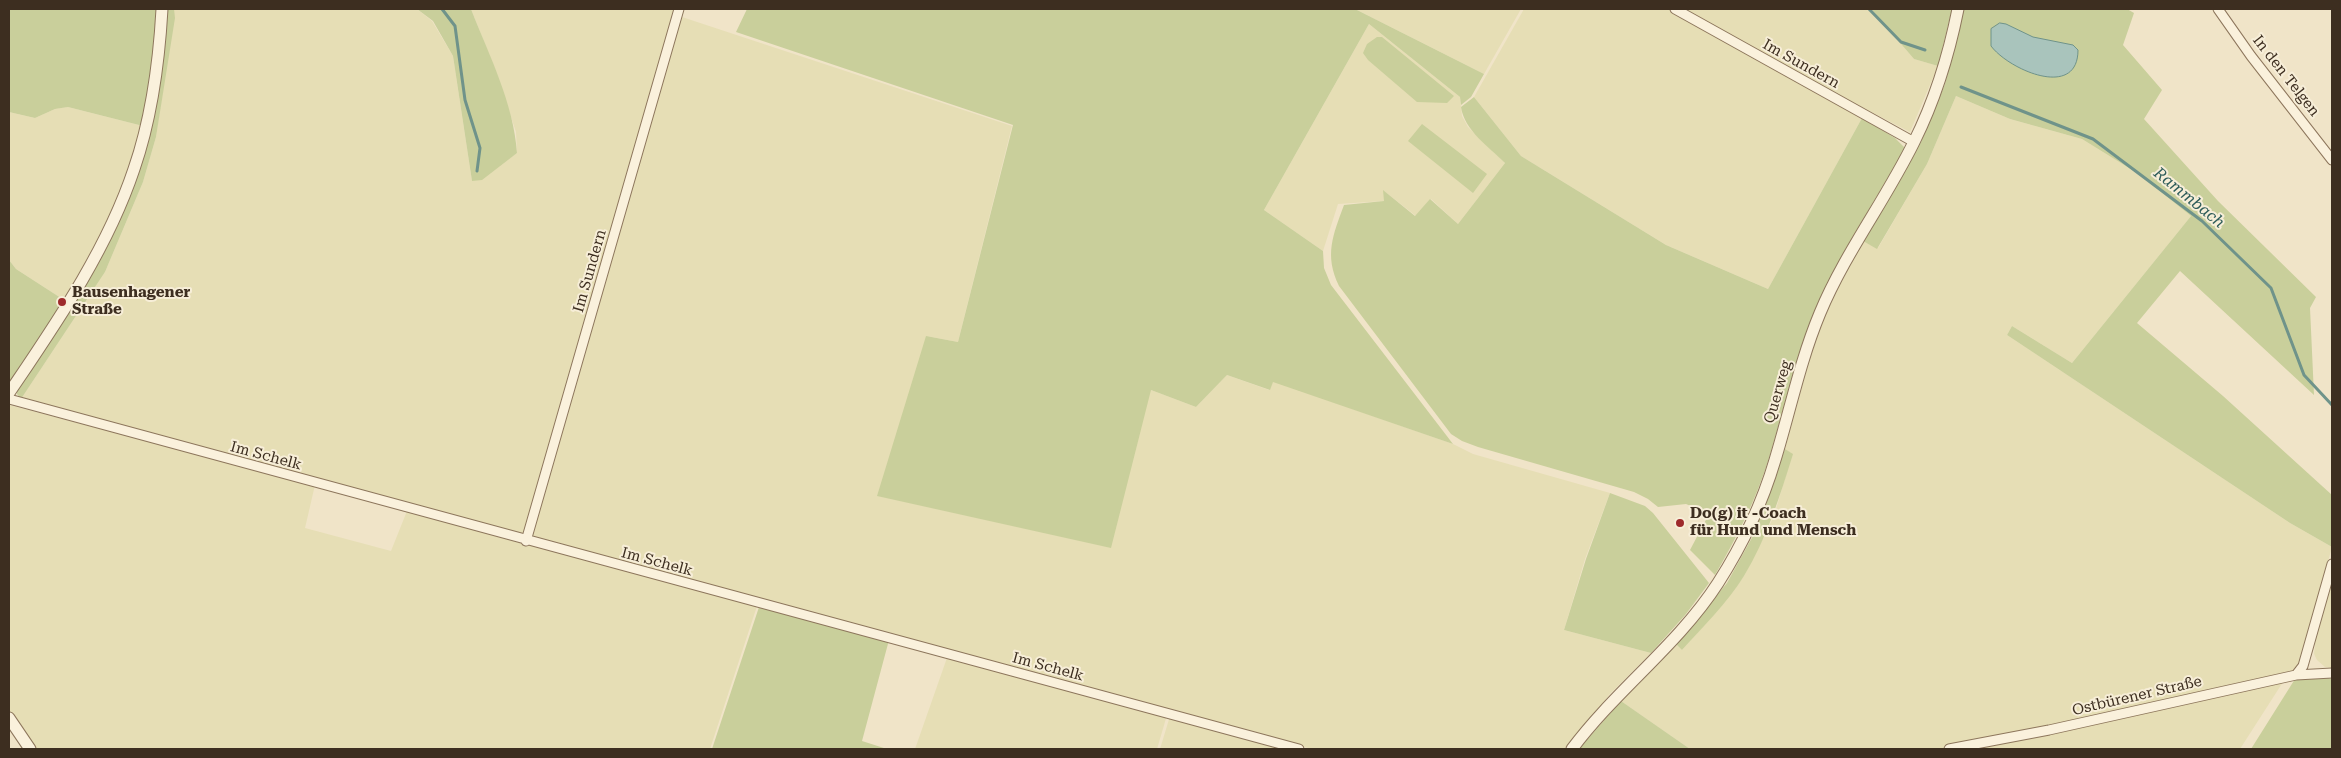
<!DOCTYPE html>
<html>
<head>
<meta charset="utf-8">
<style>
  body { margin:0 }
  #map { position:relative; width:2341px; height:758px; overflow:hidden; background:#f0e4c8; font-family:"Roboto Serif",serif }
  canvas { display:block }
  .frame { position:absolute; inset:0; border:10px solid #3d2e20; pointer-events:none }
</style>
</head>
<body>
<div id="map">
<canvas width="2341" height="758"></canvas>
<div class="frame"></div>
</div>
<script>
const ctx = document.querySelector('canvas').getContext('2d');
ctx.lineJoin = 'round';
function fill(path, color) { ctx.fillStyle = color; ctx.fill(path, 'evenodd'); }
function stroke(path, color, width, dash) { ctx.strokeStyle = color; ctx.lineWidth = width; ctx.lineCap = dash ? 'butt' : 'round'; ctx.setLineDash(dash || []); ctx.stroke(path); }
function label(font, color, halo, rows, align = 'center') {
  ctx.font = font + ' "Roboto Serif",serif'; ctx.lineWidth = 4; ctx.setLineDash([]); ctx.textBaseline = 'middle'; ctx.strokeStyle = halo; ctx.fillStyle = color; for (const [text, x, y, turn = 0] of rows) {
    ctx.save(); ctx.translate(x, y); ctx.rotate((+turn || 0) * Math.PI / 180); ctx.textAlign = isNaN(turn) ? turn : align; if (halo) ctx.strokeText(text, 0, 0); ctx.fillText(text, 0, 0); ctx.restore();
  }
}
fill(new Path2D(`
  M 174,9 L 417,9 L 432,21 L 453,56 L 472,181 L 517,153 L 516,132 L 496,72 L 471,9 L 678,9 L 524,538 L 21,399 L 105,272 L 143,182 L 156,137 Z
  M 1355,9 L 1521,9 L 1484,74 Z
  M 1524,9 L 1670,9 L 1862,118 L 1768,289 L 1666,245 L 1521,156 L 1474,97 Z
  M 1682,9 L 1871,9 L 1914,59 L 1938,66 L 1910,132 L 1823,87 Z
  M 679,16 L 1012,126 L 958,342 L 926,336 L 1151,390 L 1196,407 L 1227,375 L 1269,390 L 1273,381 L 1453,444 L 1473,454 L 1610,493 L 1585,559 L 1564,630 L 1651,653 L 1610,694 L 1565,749 L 1312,749 L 528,540 Z
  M 1369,24 L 1460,97 L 1462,116 L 1468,127 L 1505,163 L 1458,224 L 1431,199 L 1416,216 L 1384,191 L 1384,201 L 1338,204 L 1323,251 L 1264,210 Z
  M 1956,96 L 2010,119 L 2082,139 L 2137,173 L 2191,216 L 2072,363 L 2012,326 L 2007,335 L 2290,523 L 2332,547 L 2300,662 L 2292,672 L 2049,728 L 1938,749 L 1690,749 L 1621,701 L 1676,644 L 1682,650 L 1707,622 L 1744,576 L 1774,516 L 1792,454 L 1785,449 L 1815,339 L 1842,277 L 1863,241 L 1878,248 L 1927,164 Z
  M 68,107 L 143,126 L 131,167 L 110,218 L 64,300 L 16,269 L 9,260 L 9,112 L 35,118 L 55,109 Z
  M 9,405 L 315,485 L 305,528 L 391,551 L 407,511 L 758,603 L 710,749 L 34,749 L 9,710 Z
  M 2332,579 L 2332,668 L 2325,667 L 2317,660 L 2314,654 L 2316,634 Z
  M 948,655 L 1167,715 L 1157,749 L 915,749 Z
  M 2283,682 L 2240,749 L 1964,749 Z
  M 1170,716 L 1288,749 L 1160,749 Z`), '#e6deb5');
fill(new Path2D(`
  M 9,9 L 156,9 L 151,86 L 143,126 L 68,107 L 55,109 L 35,118 L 9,112 Z
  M 165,9 L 174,9 L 175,18 L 156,137 L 143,182 L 105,272 L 21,399 L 17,394 L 17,389 L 139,170 Z
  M 417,9 L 471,9 C 489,55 514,104 517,153 L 482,180 L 472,181 L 453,56 L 433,21 Z
  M 747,9 L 1355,9 L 1484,74 L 1471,97 L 1461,105 L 1460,97 L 1369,24 L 1264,210 L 1323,251 L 1324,268 L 1331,285 L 1453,444 L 1273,382 L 1270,390 L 1227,375 L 1196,407 L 1151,390 L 1111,548 L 877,496 L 926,336 L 958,342 L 1013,125 L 736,32 Z
  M 1871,9 L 1952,9 L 1938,66 L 1914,59 Z
  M 1964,9 L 2127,9 L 2134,13 L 2123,45 L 2162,90 L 2144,119 L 2218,201 L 2316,297 L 2310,308 L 2314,395 L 2180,271 L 2137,323 L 2223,396 L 2332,495 L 2332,547 L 2290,523 L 2007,335 L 2012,326 L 2072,363 L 2191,216 L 2137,173 L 2082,139 L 2010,119 L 1956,96 L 1927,164 L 1877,249 L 1863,241 L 1921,142 L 1945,84 Z
  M 1377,37 L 1382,37 L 1454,96 L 1447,103 L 1417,102 L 1368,60 L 1363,53 L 1367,44 Z
  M 1474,97 L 1521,156 L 1666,245 L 1768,289 L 1862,118 L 1895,138 L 1905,148 C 1875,202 1839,254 1815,310 C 1795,358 1784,409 1769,458 C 1756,500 1737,537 1715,575 L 1690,550 L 1709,514 L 1686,504 L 1658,507 L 1648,499 L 1634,492 L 1478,447 L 1462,441 L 1451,434 L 1339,286 C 1324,255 1333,235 1344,205 L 1384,201 L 1383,190 L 1415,216 L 1430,199 L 1458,224 L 1505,163 C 1489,147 1464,130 1461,107 Z
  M 1422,124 L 1487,174 L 1473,193 L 1408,141 Z
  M 9,260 L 16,269 L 64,300 L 9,386 Z
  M 1785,449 L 1793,454 C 1780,496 1767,538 1744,576 C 1727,603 1703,627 1682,650 L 1676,644 L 1727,583 L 1754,534 Z
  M 1610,493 L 1645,506 L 1653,513 L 1709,583 L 1686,614 L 1651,653 L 1564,630 L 1586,559 Z
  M 760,604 L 889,640 L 862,741 L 887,749 L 712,749 Z
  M 2322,676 L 2332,679 L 2332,749 L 2251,749 L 2295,679 Z
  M 1621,701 L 1690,749 L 1579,749 Z`), '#c9cf9b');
const water = new Path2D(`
  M 2000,23 L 2006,24 L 2033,37 L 2073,45 L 2078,50 C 2078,100 2009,70 1991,46 L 1991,29 Z`);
fill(water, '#a9c4bc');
stroke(water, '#6f938a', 1);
stroke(new Path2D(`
  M 442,9 L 455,26 L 465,100 L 480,148 L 477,171
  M 1869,9 L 1901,42 L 1925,50
  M 1961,87 L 2093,139 L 2202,221 L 2271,288 L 2304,375 L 2332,405`), '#6f938a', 3);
const minor = new Path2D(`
  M 1675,9 L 1914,142
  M 2218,9 L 2251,56 L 2332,160
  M 9,399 L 1299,749
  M 526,541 L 679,9
  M 2296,675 L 2303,666 L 2332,564
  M 1949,749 L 2049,730 L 2296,675 L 2332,673`);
const tertiary = new Path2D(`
  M 9,393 C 57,322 107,250 134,169 C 152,117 159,63 162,9
  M 9,718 L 30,749
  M 1572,749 C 1616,690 1678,645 1718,583 C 1743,544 1762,504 1775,460 C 1790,411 1800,361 1820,313 C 1845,253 1885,201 1914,142 C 1935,100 1949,54 1958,9`);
stroke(minor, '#8d765c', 11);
stroke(tertiary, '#8d765c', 13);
stroke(minor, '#faf1dc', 9);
stroke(tertiary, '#faf1dc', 11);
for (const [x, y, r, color] of [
  [62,302,5,"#9e2a2b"],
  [1680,523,5,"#9e2a2b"]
]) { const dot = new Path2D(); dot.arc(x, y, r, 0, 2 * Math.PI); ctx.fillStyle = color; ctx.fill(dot); stroke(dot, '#f7eed8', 2); }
label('15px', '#3d2e20', '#f7eed8', [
  ["Im Sundern",1801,64,29],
  ["In den Telgen",2286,76,52],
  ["Im Sundern",590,271,-74],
  ["Querweg",1778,392,-74],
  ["Im Schelk",266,456,15],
  ["Im Schelk",657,562,15],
  ["Im Schelk",1048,667,15],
  ["Ostbürener Straße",2137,696,-13]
]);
label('bold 15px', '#3d2e20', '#f7eed8', [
  ["Bausenhagener",72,293],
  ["Straße",72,310],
  ["Do(g) it -Coach",1690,514],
  ["für Hund und Mensch",1690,531]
], 'left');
label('italic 16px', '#2f5d5a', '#f7eed8', [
  ["Rammbach",2189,198,39]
]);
</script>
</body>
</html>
